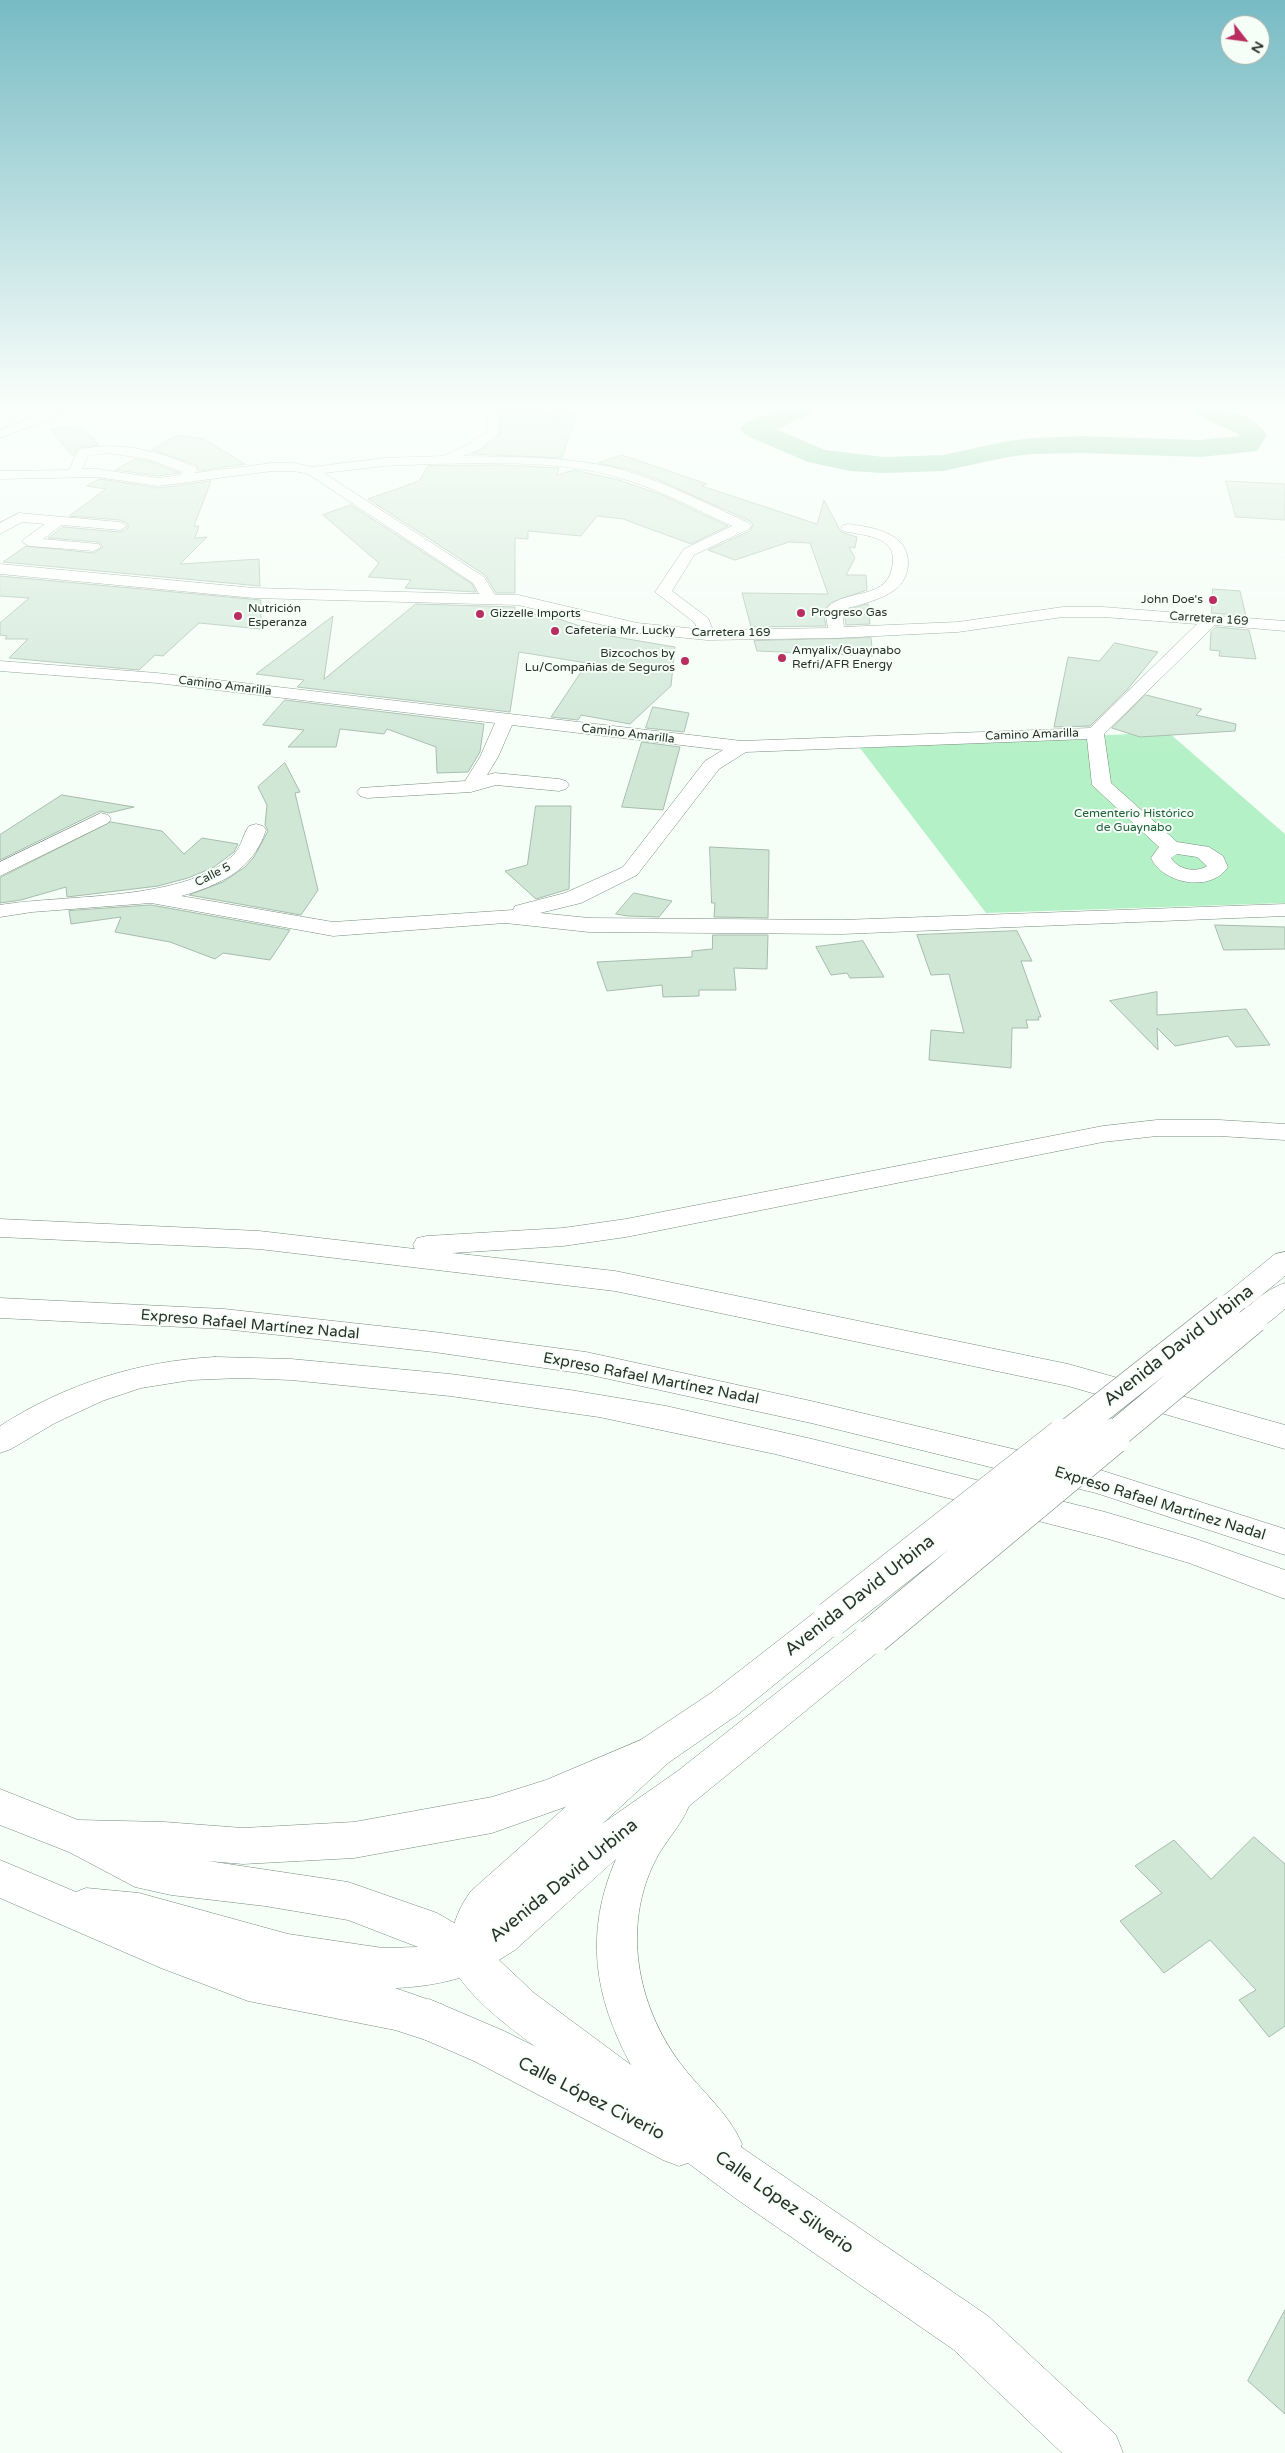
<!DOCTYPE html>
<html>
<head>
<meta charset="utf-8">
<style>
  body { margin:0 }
  #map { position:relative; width:1285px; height:2453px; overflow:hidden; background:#f5fef7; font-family:"Varela Round",sans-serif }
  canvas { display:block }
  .north { position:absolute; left:1220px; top:15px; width:50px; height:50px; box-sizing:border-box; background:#f5fef7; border:1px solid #a3aca5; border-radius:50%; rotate:120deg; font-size:14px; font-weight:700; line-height:20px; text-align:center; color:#28312a }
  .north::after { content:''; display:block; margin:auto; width:18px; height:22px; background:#ba2d61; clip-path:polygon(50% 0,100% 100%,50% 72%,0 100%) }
</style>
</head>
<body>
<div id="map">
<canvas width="1285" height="2453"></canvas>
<div class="north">N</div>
</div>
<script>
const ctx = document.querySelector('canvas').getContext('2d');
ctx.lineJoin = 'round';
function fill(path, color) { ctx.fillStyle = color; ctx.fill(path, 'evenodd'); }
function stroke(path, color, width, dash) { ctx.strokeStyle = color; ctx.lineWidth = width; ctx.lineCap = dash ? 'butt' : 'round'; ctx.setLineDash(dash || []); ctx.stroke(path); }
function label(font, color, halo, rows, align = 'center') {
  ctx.font = font + ' "Varela Round",sans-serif'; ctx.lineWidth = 4; ctx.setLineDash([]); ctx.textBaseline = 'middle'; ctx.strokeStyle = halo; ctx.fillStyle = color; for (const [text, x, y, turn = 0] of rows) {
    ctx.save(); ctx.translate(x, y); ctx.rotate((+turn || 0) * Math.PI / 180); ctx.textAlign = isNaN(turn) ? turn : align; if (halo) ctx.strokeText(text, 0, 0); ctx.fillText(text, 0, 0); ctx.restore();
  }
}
fill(new Path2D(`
  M 1168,732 L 1285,834 L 1285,903 L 986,913 L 860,748 Z`), '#b5f1c7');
fill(new Path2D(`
  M 778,410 L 813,410 L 809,415 L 776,429 L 825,450 L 884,457 L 943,455 L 1008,441 L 1032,438 L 1081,436 L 1200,440 L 1240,436 C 1228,425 1203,424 1195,410 C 1223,410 1250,410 1267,435 L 1257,451 L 1200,457 L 1081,453 L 1032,454 L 1008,457 L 943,471 L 884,473 L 850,471 L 808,462 L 745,435 L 741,429 L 745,423 Z`), '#6fc58d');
const building = new Path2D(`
  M 503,411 L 550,412 L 554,419 L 564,418 L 565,412 L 577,412 L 562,458 L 472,454 L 481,450 L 500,434 Z
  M 80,426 L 99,445 L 78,448 L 73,456 L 50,429 Z
  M 178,435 L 204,439 L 245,464 L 199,471 L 196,465 L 152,450 Z
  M 622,455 L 707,484 L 702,486 L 817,524 L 824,500 L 841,532 L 857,537 L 855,548 L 849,547 L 855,558 L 846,575 L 866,575 L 867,590 L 832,602 L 823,611 L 826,626 L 751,627 L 742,593 L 828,594 L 810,543 L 789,542 L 735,560 L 708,550 L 750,531 L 753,525 L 750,521 L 661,481 L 631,470 L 598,463 Z
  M 135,459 L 148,461 L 180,473 L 158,476 L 116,470 Z
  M 503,465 L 559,468 L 557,475 L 574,470 L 619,480 L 662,495 L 728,526 L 691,544 L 623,519 L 597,516 L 581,536 L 528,531 L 528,539 L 515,538 L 515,593 L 496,593 L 485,575 L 368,499 L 419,481 L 428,466 Z
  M 100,479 L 158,488 L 211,481 L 194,526 L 199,526 L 195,538 L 207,537 L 180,564 L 259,559 L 260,586 L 3,562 L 26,546 L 94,553 L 103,547 L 99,542 L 48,538 L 63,527 L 120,532 L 128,528 L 128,524 L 120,520 L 69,516 L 106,489 L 87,486 Z
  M 1226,481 L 1285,484 L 1285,520 L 1236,517 Z
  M 351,505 L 472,584 L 476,592 L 405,588 L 411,580 L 368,577 L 379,563 L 323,515 Z
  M 0,576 L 261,600 L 261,629 L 199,623 L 163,656 L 155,655 L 139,670 L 9,658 L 28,639 L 5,639 L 7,636 L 0,635 L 0,623 L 29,598 L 0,596 Z
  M 1213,589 L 1240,591 L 1246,616 L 1212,613 Z
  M 416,604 L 515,607 L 515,613 L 550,616 L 610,636 L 675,647 L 671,686 L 630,724 L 581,715 L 578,720 L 551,717 L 587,663 L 519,652 L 510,712 L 297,687 L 304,680 L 256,674 L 333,616 L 324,679 Z
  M 868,604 L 870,624 L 846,625 L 844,611 Z
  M 1216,627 L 1249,630 L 1256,659 L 1219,656 L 1220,651 L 1210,650 L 1211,632 Z
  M 871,638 L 873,656 L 757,651 L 754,641 Z
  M 1115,643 L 1158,652 L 1127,690 L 1090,726 L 1054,727 L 1068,657 L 1099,661 Z
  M 1146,695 L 1202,709 L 1196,715 L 1236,724 L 1235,731 L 1140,737 L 1112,728 Z
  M 285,700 L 484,724 L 480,752 L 468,772 L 437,773 L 436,747 L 387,729 L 384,734 L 340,729 L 336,747 L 288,747 L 304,730 L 263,725 Z
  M 653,707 L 689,713 L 684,732 L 646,728 Z
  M 642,742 L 680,747 L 663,810 L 622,807 Z
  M 285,763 L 300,792 L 295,793 L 318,890 L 301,915 L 189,895 L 223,882 L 245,867 L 254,857 L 268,831 L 265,825 L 267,805 L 258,787 Z
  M 62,795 L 134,807 L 109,813 L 100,811 L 0,860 L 0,835 Z
  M 536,806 L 571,806 L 569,889 L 536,899 L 505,871 L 527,865 Z
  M 111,822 L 162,831 L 184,854 L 202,838 L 238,844 L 234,852 L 214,867 L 188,878 L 158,886 L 67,897 L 66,887 L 21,900 L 0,903 L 0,878 Z
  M 710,847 L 769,850 L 768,918 L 714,917 L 715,903 L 712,903 Z
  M 634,893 L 672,901 L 659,917 L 628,916 L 616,914 Z
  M 151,905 L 290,930 L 270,960 L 223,953 L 215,959 L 170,942 L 115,932 L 121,917 L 71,924 L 69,911 Z
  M 1215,925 L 1285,927 L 1285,949 L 1224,950 Z
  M 1017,931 L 1032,961 L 1021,961 L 1041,1017 L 1038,1017 L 1039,1020 L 1026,1020 L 1028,1028 L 1012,1028 L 1011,1068 L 929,1060 L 931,1030 L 964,1033 L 949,974 L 931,975 L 917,935 Z
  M 713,935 L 768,935 L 767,969 L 734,968 L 736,990 L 699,990 L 699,996 L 663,997 L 662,985 L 607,991 L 597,962 L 692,957 L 692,951 L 712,949 Z
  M 863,941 L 884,977 L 850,978 L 847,973 L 831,975 L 816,947 Z
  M 1157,992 L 1157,1015 L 1246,1009 L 1270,1045 L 1236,1047 L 1228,1036 L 1175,1046 L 1157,1028 L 1158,1050 L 1110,1001 Z
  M 1254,1837 L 1285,1864 L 1285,2026 L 1269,2037 L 1239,2000 L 1256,1990 L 1210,1940 L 1164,1973 L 1120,1921 L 1162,1893 L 1135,1866 L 1174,1840 L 1211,1879 Z
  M 1285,2310 L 1285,2414 L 1248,2381 Z`);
fill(building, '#d0e7d6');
stroke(building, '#a6bcac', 1);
const minor = new Path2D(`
  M 52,410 L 68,410 L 66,413 L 0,438 L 0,430 Z
  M 488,410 L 500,410 L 499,433 L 480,449 L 463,456 C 518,457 576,456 630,472 C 671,485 710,505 749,523 L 751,526 L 749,529 L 694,555 L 672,591 L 708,618 L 713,630 L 828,628 L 825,611 C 843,585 892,605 893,559 C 893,535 859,535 843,531 L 841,528 L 843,525 L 848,524 C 873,527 910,533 908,565 C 907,575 903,583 896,589 C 880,601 860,604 842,610 L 844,627 L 958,622 L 1063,607 L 1103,607 L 1285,621 L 1285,631 L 1215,625 L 1104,734 L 1111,783 L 1177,842 L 1209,847 L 1223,856 L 1228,867 C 1211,893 1163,884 1151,858 L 1159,847 L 1092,785 L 1087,739 L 746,752 L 719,769 L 637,875 L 581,903 L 540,913 L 589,918 L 842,920 L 1285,904 L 1285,916 L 842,934 L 589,932 L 505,923 L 333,936 L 151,903 L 32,912 L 0,917 L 0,905 C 65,894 190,902 235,853 C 242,845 243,834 249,826 L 256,824 L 263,826 L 266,830 C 253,870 220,885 181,896 L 333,922 L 513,910 L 515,906 L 565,893 L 623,867 L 705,761 L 723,750 L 512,725 L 498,757 L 487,775 L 495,773 L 559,779 L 566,781 L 569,785 L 566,789 L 559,791 L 496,785 L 471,792 L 367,798 L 360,796 L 357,792 L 360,788 L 465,781 L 480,757 L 495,723 L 157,683 L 0,671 L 0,661 L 157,673 L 742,741 L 1090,728 L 1197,624 L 1103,617 L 1063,617 L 958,632 L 837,638 L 707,640 L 637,633 L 518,605 L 254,598 L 0,574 L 0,564 L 254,588 L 479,594 L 473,583 L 308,474 L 294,471 L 272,471 L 158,486 L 97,477 L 0,479 L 0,471 L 69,470 L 78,450 C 118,440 158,451 195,467 L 197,470 L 195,473 L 272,463 L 294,463 L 312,467 L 384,458 L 443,456 L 470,443 L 487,432 ZM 108,453 L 148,459 L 182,472 L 181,475 L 158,478 L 97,469 L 82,469 L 88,456 ZM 433,464 C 493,463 561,460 620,478 C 659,489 695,509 732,526 L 684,549 L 655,592 L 695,623 L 697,629 L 637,623 L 518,595 L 495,595 L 484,577 L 324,473 L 384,466 ZM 1177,854 L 1197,857 L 1207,866 C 1196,873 1178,870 1171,858 Z
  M 551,410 L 563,410 L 564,414 L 562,417 L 554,417 Z
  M 19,513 L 120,522 L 127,526 L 120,530 L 62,525 L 43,539 L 99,544 L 101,547 L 94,551 L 29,546 L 22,542 L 24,539 L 45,524 L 22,522 L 0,534 L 0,523 Z
  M 101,813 L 108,815 L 111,819 L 108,823 L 0,876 L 0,862 Z
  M 1285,1252 L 1285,1276 L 1236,1316 L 1226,1319 L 1216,1316 L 1211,1309 L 1216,1302 L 1275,1254 Z
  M 1285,1283 L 1285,1309 C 1271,1320 1262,1332 1244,1326 L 1239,1319 C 1248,1304 1269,1288 1285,1283 Z
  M 831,1605 L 843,1609 L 848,1619 L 843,1629 L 737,1715 L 668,1763 L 602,1824 L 679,1770 L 861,1626 L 873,1621 L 885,1626 L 891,1636 L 885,1646 L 689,1806 C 681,1826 665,1841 655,1861 C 622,1927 637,2005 680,2063 C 700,2090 729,2113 742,2144 L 741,2147 L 988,2316 L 1116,2435 L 1123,2453 L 1062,2453 L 954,2350 L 735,2198 L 688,2163 L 679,2166 L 663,2160 L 474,2061 L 414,2035 L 408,2020 L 414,2005 L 429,1999 L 504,2031 L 536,2047 C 510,2028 456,1989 450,1956 C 449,1951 451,1945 451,1940 C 454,1920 459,1908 471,1891 L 642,1739 L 711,1693 L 819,1609 ZM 616,1859 C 584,1933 594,1996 631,2065 L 534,1993 L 499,1960 L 515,1950 Z`);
const highway = new Path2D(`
  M 1157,1120 L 1219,1120 L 1285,1124 L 1285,1140 L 1219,1136 L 1157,1136 L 1103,1142 L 626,1237 L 563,1246 L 452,1253 L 615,1271 L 1068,1364 L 1285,1425 L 1285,1449 L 1068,1386 L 615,1291 L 259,1249 L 0,1237 L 0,1219 L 259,1231 L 415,1249 L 413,1245 L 417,1238 L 427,1236 L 563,1228 L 626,1219 L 1103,1126 Z
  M 0,1298 L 224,1309 L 434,1332 L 586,1352 L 811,1401 L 1097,1469 L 1285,1529 L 1285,1555 L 1096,1493 L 811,1423 L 586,1374 L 434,1352 L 224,1329 L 0,1318 Z
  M 215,1357 L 291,1359 L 450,1374 L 570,1390 L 666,1406 L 812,1439 L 1105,1512 L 1196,1539 L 1285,1570 L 1285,1599 L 1189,1563 L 1105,1538 L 775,1454 L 599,1417 L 450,1396 L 291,1380 L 240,1378 L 191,1380 L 141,1388 L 102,1401 L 55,1423 L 11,1449 L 0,1453 L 0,1426 C 65,1384 139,1361 215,1357 Z
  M 655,1734 L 668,1739 L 674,1751 L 668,1763 L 565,1807 L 492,1833 L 354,1858 L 243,1864 L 208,1861 L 348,1882 L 437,1913 L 485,1941 L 491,1955 L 485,1969 C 456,1981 426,1987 395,1988 L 444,2005 L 450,2020 L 444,2035 L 429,2041 L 395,2030 L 248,2001 L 161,1968 L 0,1898 L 0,1860 L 76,1892 L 86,1888 L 139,1893 L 288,1934 L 383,1948 L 418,1947 L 348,1920 L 265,1906 L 171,1895 L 135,1887 L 69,1852 L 0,1825 L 0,1789 L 78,1820 L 164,1822 L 243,1828 L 354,1822 L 492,1797 L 546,1780 Z`);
stroke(minor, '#768c7c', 1);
stroke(highway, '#768c7c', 1);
fill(minor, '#fff');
fill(highway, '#fff');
const minorBridgeFar1 = new Path2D(`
  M 1061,1439 L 1226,1309
  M 1110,1439 L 1254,1319`);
const minorBridge = new Path2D(`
  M 831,1619 L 1063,1437
  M 873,1636 L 1112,1437`);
stroke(minorBridgeFar1, '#768c7c', 29, []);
stroke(minorBridge, '#768c7c', 37, []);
stroke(minorBridgeFar1, '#fff', 28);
stroke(minorBridge, '#fff', 36);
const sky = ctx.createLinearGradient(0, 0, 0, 753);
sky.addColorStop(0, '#77bbc4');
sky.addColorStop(0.54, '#fafffb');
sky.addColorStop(1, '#fafffb00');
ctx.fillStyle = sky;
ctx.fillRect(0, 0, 1285, 753);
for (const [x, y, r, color] of [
  [1213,600,5,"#ba2d61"],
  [801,613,5,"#ba2d61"],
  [480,614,5,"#ba2d61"],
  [238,616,5,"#ba2d61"],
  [555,631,5,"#ba2d61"],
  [782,658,5,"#ba2d61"],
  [685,661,5,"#ba2d61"]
]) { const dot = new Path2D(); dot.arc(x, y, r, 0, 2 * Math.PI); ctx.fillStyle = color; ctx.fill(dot); stroke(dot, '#f5fef7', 2); }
label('12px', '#28312a', '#f5fef7', [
  ["John Doe's",1203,600,"right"],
  ["Nutrición",248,609],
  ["Esperanza",248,623],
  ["Progreso Gas",811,613],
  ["Gizzelle Imports",490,614],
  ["Cafetería Mr. Lucky",565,631],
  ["Amyalix/Guaynabo",792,651],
  ["Refri/AFR Energy",792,665],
  ["Bizcochos by",675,654,"right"],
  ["Lu/Compañias de Seguros",675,668,"right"]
], 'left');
label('12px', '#28312a', '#f5fef7', [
  ["Carretera 169",1209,619,4],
  ["Carretera 169",731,633],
  ["Camino Amarilla",225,686,7],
  ["Camino Amarilla",628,734,7],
  ["Camino Amarilla",1032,735,-2],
  ["Calle 5",213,875,-27]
]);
label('12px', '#22603b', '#f5fef7', [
  ["Cementerio Histórico",1134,814],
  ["de Guaynabo",1134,828]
]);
label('15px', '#28312a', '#f5fef7', [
  ["Expreso Rafael Martínez Nadal",250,1325,5],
  ["Expreso Rafael Martínez Nadal",651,1379,11],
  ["Expreso Rafael Martínez Nadal",1160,1504,17]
]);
label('18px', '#28312a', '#f5fef7', [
  ["Avenida David Urbina",1179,1346,-38],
  ["Avenida David Urbina",860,1596,-38],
  ["Avenida David Urbina",564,1881,-39],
  ["Calle López Civerio",591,2099,27],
  ["Calle López Silverio",784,2203,35]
]);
</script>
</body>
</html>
